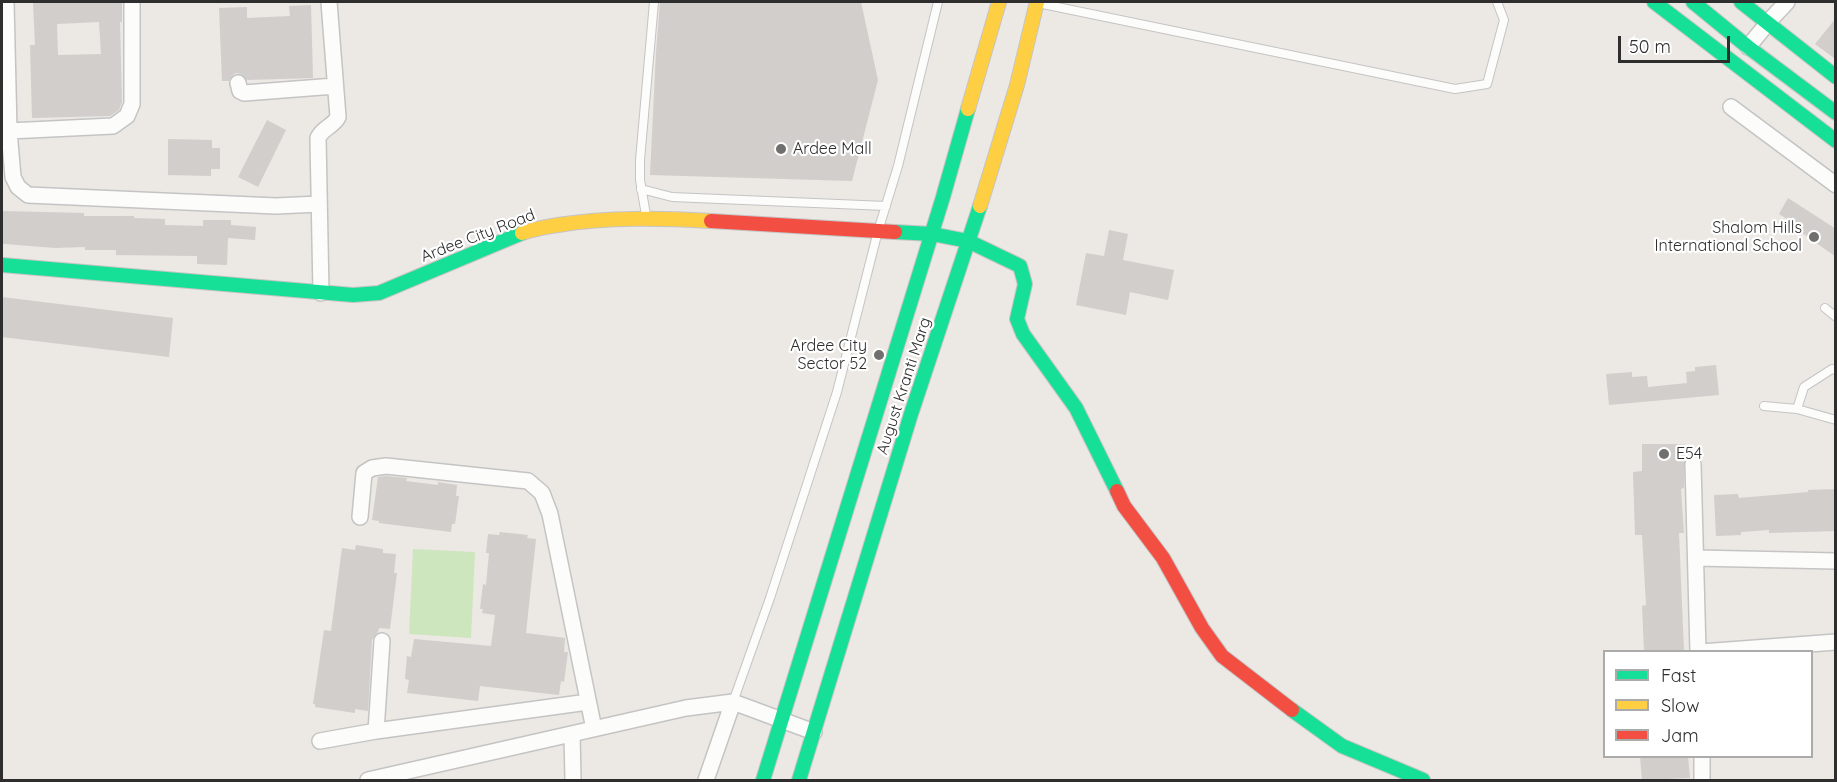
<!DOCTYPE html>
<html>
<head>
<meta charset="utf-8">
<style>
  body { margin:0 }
  #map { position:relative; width:1837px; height:782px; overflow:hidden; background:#ece8e4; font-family:Quicksand,sans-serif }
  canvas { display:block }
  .frame { position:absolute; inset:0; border:3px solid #2e2e2e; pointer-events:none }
  .legend { position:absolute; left:1603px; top:650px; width:210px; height:108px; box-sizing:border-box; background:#fff; border:2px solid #ababab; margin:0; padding:8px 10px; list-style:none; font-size:18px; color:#2e2e2e }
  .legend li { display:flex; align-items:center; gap:12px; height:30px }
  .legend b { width:30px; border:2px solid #ababab }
  .scale { position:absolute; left:1618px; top:36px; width:112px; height:27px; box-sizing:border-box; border:3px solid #2e2e2e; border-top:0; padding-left:8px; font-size:18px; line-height:21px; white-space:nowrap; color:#2e2e2e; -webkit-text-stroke:4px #fff; paint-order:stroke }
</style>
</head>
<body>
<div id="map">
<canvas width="1837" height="782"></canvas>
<div class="frame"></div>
<ul class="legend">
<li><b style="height:8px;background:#16e098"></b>Fast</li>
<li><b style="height:8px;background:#ffcf43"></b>Slow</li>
<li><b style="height:8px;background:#f24e42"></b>Jam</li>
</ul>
<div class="scale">50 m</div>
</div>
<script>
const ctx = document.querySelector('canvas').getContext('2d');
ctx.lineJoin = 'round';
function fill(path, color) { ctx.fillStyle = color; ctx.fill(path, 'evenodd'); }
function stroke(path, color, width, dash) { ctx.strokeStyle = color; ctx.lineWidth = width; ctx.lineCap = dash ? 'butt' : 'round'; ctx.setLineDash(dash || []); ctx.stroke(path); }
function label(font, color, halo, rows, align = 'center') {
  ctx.font = font + ' Quicksand,sans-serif'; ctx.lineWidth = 4.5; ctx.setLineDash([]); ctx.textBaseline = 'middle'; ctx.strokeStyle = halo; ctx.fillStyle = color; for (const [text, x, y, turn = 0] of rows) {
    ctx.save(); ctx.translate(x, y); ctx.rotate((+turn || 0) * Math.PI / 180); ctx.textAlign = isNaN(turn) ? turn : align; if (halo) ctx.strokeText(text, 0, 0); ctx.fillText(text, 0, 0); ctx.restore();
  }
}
fill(new Path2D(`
  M 413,549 L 475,552 L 471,638 L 409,634 Z`), '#cee6be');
fill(new Path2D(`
  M 33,2 L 122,2 L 122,22 L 120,22 L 122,102 L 119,110 L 110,116 L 32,118 L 30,45 L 35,45 ZM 99,22 L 101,54 L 58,55 L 57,24 Z
  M 660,2 L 861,2 L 878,80 L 852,181 L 650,175 L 656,52 Z
  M 311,5 L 313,78 L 247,80 L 241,74 L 236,73 L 232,76 L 229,81 L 222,81 L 219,8 L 247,7 L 247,18 L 290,16 L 289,6 Z
  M 1836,18 L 1836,56 L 1834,58 L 1815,44 Z
  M 267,120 L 286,130 L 258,187 L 238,177 Z
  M 168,139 L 212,140 L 212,148 L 220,148 L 220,169 L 211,169 L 211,176 L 168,175 Z
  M 1788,198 L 1836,229 L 1836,257 L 1798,230 L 1800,227 L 1779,214 Z
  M 2,211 L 84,213 L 84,216 L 134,216 L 134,218 L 165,219 L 165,225 L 203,226 L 203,220 L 231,220 L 231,225 L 256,227 L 255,240 L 228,238 L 227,265 L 197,264 L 197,256 L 116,255 L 116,250 L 85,250 L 85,247 L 55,248 L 5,244 L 2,244 Z
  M 1109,230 L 1128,234 L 1123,260 L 1174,270 L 1168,300 L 1130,292 L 1126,315 L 1076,305 L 1086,253 L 1104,256 Z
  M 2,297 L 173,318 L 169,357 L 2,337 Z
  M 1716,365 L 1719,395 L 1609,405 L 1606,374 L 1632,372 L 1632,377 L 1647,376 L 1648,387 L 1687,383 L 1686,372 L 1695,371 L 1695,367 Z
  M 1642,444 L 1685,444 L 1684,488 L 1681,489 L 1684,533 L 1679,533 L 1684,651 L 1644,651 L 1642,606 L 1646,605 L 1642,535 L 1635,535 L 1633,472 L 1642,471 Z
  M 386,476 L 407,478 L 406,481 L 438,485 L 438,482 L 457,485 L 456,496 L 459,496 L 455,524 L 452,524 L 451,532 L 379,523 L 379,521 L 372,520 L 378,477 Z
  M 1836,489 L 1836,531 L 1769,533 L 1769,530 L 1741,532 L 1741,535 L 1716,536 L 1714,495 L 1738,494 L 1739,498 L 1808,492 L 1808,490 Z
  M 500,532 L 528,535 L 527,538 L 536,539 L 526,633 L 565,638 L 564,652 L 568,652 L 564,682 L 561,681 L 559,695 L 480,686 L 478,701 L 407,693 L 409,680 L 405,679 L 407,656 L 411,657 L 414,639 L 491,646 L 495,615 L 482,613 L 483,609 L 480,609 L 483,584 L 486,585 L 489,553 L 486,553 L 488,534 L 499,535 Z
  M 356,545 L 383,549 L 383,553 L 396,554 L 394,573 L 397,573 L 390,629 L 379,628 L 378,632 L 372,640 L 368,711 L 355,709 L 355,713 L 315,707 L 315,704 L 313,704 L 324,630 L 331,631 L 342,548 L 355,550 Z
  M 1640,756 L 1688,756 L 1690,778 L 1642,780 Z`), '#d1cecb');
const lane = new Path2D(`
  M 1038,3 L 1455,89 L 1487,84 L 1504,20 L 1497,2
  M 641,189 L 672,197 L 886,206
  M 646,215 L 640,180 L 640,160 L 654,2
  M 1825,308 L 1836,317
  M 1764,406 L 1797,409 L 1836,420
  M 1797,409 L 1804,387 L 1832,369 L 1836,370
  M 733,702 L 770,598 L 837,392 L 878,231 L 898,166 L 938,2`);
const street = new Path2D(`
  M 6,2 L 9,131 L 13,177 L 18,187 L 28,195 L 276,206 L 319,204
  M 1772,18 L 1787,2
  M 1748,47 L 1767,24
  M 238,83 L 240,91 L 244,93 L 335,86
  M 1731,107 L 1836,185
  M 9,131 L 113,126 L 127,116 L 132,104 L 132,2
  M 321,293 L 318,138 C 322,128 334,126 338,117 L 329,2
  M 1693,464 L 1698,652
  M 360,517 L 364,473 L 372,468 L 386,466 L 528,481 L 542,493 L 550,514 L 594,729
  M 1696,558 L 1836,561
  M 1701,652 L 1836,642
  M 376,731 L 382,641
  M 572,734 L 573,780
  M 320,741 L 376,731 L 588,702
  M 1702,756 L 1702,780
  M 368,780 L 686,708 L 733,702 L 814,732
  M 706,780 L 733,702`);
const fast = new Path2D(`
  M 1654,2 L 1836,141
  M 1693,2 L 1748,47 L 1836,113
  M 1741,2 L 1836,77
  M 895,232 L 932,234 L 968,241 L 1020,266 L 1025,284 L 1017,319 L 1023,334 L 1076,408 L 1117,491
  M 2,265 L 353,295 L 379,293 L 522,233
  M 1292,710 L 1342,746 L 1423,780
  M 763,780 L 943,197 L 968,109
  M 799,780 L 911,414 L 980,206`);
const slow = new Path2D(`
  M 968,109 L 999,2
  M 980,206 L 1017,85 L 1037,2
  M 522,233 C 533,229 546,227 558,225 C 609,217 660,218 711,221`);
const jam = new Path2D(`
  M 711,221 L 895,232
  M 1117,491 L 1124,506 L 1163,558 L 1202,628 L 1222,656 L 1292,710`);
stroke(lane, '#c5c4c5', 10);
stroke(street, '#c5c4c5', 18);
stroke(fast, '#c5c4c5', 16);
stroke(slow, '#c5c4c5', 16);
stroke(jam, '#c5c4c5', 16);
stroke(lane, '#fcfcfb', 8);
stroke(street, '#fcfcfb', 15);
stroke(fast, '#16e098', 14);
stroke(slow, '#ffcf43', 14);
stroke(jam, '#f24e42', 14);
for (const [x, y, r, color] of [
  [781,149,6,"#706f6e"],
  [1814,237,6,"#706f6e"],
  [879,355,6,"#706f6e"],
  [1664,454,6,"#706f6e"]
]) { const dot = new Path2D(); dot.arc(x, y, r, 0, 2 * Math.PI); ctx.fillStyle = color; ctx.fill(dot); stroke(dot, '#fff', 2); }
label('16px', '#2e2e2e', '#fff', [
  ["Ardee Mall",793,149],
  ["Shalom Hills",1802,228,"right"],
  ["International School",1802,246,"right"],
  ["Ardee City",867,346,"right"],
  ["Sector 52",867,364,"right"],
  ["E54",1676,454]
], 'left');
label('16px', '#2e2e2e', '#fff', [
  ["Ardee City Road",478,236,-21],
  ["August Kranti Marg",904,386,-72]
]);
</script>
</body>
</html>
